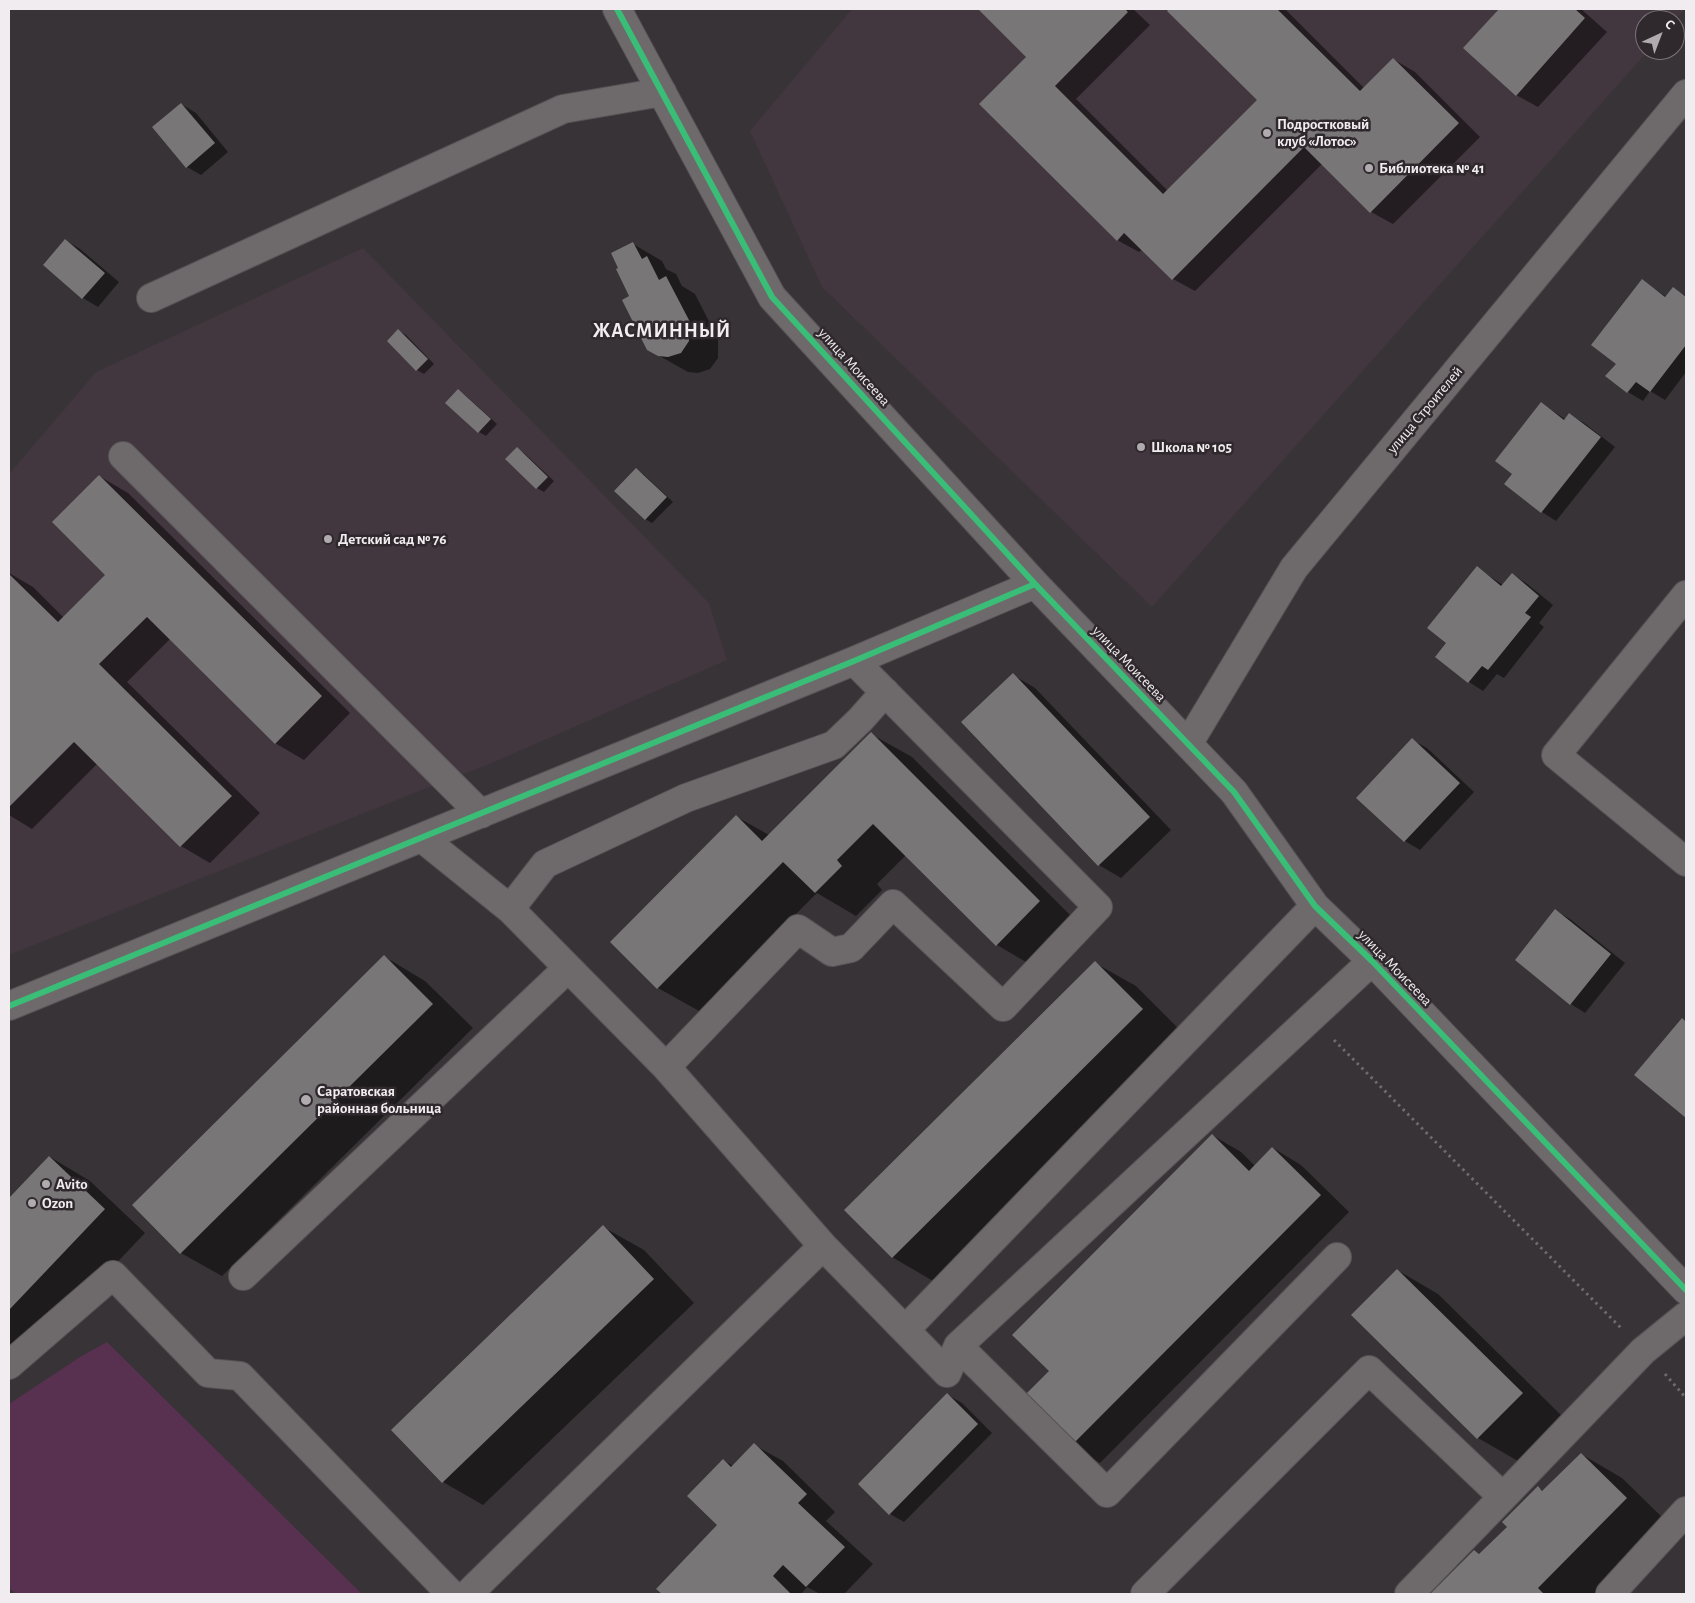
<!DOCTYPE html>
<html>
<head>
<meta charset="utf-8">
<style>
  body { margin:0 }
  #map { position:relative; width:1695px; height:1603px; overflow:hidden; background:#383336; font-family:"Alegreya Sans",sans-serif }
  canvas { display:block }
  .frame { position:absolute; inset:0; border:10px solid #f0ecef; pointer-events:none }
  .north { position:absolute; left:1635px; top:10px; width:50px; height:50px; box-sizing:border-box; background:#2f282d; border:1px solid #7c767b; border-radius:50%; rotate:43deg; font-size:14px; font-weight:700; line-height:20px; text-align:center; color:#f0ecef }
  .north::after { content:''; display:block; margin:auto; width:18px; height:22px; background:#b0abae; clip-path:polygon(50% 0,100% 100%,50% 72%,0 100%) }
</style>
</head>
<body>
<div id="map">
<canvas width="1695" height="1603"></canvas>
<div class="frame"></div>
<div class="north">С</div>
</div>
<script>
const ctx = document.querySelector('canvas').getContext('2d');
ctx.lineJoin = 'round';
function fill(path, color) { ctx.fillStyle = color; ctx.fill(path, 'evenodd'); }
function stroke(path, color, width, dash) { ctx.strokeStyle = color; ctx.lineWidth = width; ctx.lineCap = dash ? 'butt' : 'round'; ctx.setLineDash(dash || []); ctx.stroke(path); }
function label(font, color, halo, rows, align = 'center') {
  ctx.font = font + ' "Alegreya Sans",sans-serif'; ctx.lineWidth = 5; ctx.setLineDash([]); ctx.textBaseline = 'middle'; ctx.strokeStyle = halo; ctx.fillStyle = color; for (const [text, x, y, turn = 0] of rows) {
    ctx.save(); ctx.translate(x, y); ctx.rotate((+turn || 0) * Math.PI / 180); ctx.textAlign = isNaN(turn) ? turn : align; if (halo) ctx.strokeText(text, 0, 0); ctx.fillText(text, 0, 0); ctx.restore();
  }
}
fill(new Path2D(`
  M 852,9 L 1685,9 L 1675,20 L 1645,20 L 1645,50 L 1649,50 L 1152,607 L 822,287 L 750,131 Z
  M 363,248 L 709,603 L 727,660 L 485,766 L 422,790 L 9,955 L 9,474 L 96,372 Z`), '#42363f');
fill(new Path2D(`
  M 107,1342 L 362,1594 L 16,1594 L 9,1588 L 9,1404 L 80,1357 Z`), '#583151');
fill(new Path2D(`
  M 980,9 L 1133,9 L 1150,25 L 1076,99 L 1168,191 L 1259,100 L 1169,11 L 1171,9 L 1285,9 L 1364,88 L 1393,59 L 1415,72 L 1480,137 L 1393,224 L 1371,212 L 1322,164 L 1195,291 L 1173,279 L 1143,249 L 1139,252 L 1117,240 L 1028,57 Z
  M 1501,9 L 1581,9 L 1607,32 L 1538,107 L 1516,95 L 1465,48 Z
  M 181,104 L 196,113 L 228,152 L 201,175 L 187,167 Z
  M 65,240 L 80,249 L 119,282 L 98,307 L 83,298 L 44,265 Z
  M 633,244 L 662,261 L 666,269 L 676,274 L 682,286 L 695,294 L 718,339 L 718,358 L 710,369 L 698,373 L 688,372 L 647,349 L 631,297 Z
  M 1642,281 L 1667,297 L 1673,289 L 1686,296 L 1686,372 L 1665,400 L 1650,391 L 1643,401 L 1628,392 L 1607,376 L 1617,364 Z
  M 399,331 L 406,335 L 434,364 L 424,374 L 417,370 L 388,341 Z
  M 459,391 L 465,395 L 497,424 L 486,436 L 479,432 Z
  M 1542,404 L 1565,419 L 1569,414 L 1584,423 L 1615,447 L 1556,521 L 1542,512 L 1506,484 L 1513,474 Z
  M 517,449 L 524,453 L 554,481 L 544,492 L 537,488 Z
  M 637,470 L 643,474 L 673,502 L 652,523 L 645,519 Z
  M 99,476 L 128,493 L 350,713 L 304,760 L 275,743 L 170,639 L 127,682 L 260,813 L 210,863 L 181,846 L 97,764 L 32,829 L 9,815 L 9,573 L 33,587 L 64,618 L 106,575 Z
  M 1477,568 L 1503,585 L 1512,574 L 1526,583 L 1553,605 L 1539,623 L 1544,627 L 1504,678 L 1497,674 L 1483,691 L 1469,682 L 1436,657 L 1447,643 Z
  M 1013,675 L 1035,688 L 1171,830 L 1121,878 L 1099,865 L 963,723 Z
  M 871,734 L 912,757 L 1080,925 L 1038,969 L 997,945 L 906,855 L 877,884 L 882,890 L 856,916 L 817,893 L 699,1011 L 658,988 L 612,942 L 737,817 L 769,835 Z
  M 1412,740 L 1427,748 L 1474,792 L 1420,850 L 1405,841 L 1358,798 Z
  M 1556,911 L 1570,919 L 1625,963 L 1585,1013 L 1571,1004 L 1516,960 Z
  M 385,957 L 425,981 L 473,1028 L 222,1276 L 181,1253 Z
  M 1095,963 L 1136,986 L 1183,1033 L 933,1281 L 892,1257 Z
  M 1682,1020 L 1686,1022 L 1686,1117 L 1636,1075 Z
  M 1212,1135 L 1241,1152 L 1255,1166 L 1273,1148 L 1301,1165 L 1349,1212 L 1100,1463 L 1071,1446 L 1051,1371 Z
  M 50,1157 L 90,1181 L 145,1233 L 26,1358 L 9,1348 L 9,1200 Z
  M 603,1227 L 644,1250 L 694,1303 L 483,1505 L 443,1482 Z
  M 1397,1270 L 1438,1294 L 1563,1417 L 1518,1461 L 1478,1438 Z
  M 948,1395 L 962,1403 L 992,1433 L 904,1522 L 890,1514 Z
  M 754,1445 L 783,1461 L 835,1512 L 826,1521 L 873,1564 L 844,1594 L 820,1594 L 807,1587 L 801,1594 L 664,1594 L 658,1589 L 719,1525 L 723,1460 L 733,1466 Z
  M 1581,1454 L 1622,1478 L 1667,1522 L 1595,1594 L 1432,1594 L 1475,1551 L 1481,1555 L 1508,1527 L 1538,1488 L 1544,1491 Z`), '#0007');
fill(new Path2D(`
  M 978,9 L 1125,9 L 1128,12 L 1055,86 L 1163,194 L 1257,100 L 1167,11 L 1169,9 L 1277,9 L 1360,91 L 1393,58 L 1459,123 L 1370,213 L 1304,147 L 1172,280 L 1124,233 L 1117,241 L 979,104 L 1026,57 Z
  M 1499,9 L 1575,9 L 1585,18 L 1516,96 L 1463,48 Z
  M 181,103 L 215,143 L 186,168 L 152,127 Z
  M 65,239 L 105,273 L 82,299 L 43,265 Z
  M 633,242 L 642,259 L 647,256 L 659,280 L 666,276 L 690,322 L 689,341 L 681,353 L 668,357 L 658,356 L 647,350 L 622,300 L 629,296 L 616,269 L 618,268 L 611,253 Z
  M 1642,279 L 1665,297 L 1673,287 L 1686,297 L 1686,345 L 1650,392 L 1636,382 L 1627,393 L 1605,376 L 1616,364 L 1591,345 Z
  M 398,329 L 428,359 L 416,371 L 387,341 Z
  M 458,389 L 491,419 L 478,433 L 445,403 Z
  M 1541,402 L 1564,420 L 1569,413 L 1601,437 L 1541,513 L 1504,484 L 1512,474 L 1495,461 Z
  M 517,447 L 548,477 L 536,489 L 505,459 Z
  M 636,468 L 667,497 L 645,520 L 614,491 Z
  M 99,475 L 322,696 L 275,744 L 147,617 L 99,664 L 232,796 L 180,847 L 74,742 L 9,807 L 9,574 L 58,622 L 105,575 L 52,522 Z
  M 1477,566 L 1501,586 L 1512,573 L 1539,596 L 1525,613 L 1531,617 L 1488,670 L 1482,666 L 1468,683 L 1435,657 L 1446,643 L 1427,628 Z
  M 1013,673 L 1150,817 L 1098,866 L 961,722 Z
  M 871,732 L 1040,901 L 996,946 L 873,824 L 837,860 L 842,866 L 815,893 L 783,862 L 657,989 L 610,942 L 736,815 L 762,841 Z
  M 1412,738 L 1460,783 L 1404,842 L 1356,798 Z
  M 1555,909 L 1611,954 L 1570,1005 L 1515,960 Z
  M 384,955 L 433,1004 L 180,1254 L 132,1205 Z
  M 1095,961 L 1143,1009 L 892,1258 L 844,1210 Z
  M 1682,1018 L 1686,1022 L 1686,1118 L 1634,1075 Z
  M 1212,1134 L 1249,1171 L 1272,1147 L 1321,1195 L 1070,1447 L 1021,1399 L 1049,1371 L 1012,1335 Z
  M 49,1156 L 105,1209 L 9,1310 L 9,1198 Z
  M 603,1225 L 654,1279 L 442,1483 L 391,1430 Z
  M 1397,1269 L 1523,1393 L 1477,1439 L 1351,1315 Z
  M 947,1393 L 978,1424 L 889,1515 L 858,1484 Z
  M 754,1443 L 807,1494 L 798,1503 L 845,1547 L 806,1587 L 783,1565 L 773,1576 L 791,1594 L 662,1594 L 656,1589 L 717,1525 L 687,1496 L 723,1459 L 731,1467 Z
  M 1581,1453 L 1627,1498 L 1538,1588 L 1543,1593 L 1542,1594 L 1430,1594 L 1474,1550 L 1479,1554 L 1507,1527 L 1502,1522 L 1538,1486 L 1542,1491 Z`), '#797678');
const minor = new Path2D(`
  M 617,9 L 772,297 L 1035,584 L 1234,792 L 1315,906 L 1372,961 L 1686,1290
  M 151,298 L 563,109 L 662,92
  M 123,456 L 481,814
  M 1686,595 L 1556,755 L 1686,862
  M 1188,744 L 1294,568 L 1686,94
  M 422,838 L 510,909 L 666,1067 L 823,1246 L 468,1594
  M 510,909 L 545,864 L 686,798 L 834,745 L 860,720 L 885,692
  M 9,1006 L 854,661 L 1035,584
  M 666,1067 L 798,929 L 832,952 L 851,948 L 893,904 L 1003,1007 L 1098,907 L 854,661
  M 823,1246 L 947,1373 L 958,1346 L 1372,961
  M 243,1276 L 568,968
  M 905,1330 L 1315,906
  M 958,1346 L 1107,1493 L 1337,1257
  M 9,1365 L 113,1275 L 208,1373 L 240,1376 L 451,1594
  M 1503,1497 L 1643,1351 L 1686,1316
  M 1145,1594 L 1369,1370 L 1503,1497 L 1409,1594
  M 1610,1594 L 1686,1511`);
stroke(minor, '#565255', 30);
stroke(new Path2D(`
  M 1334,1040 L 1621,1328
  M 1665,1374 L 1686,1398`), '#6e6b6d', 3, [2.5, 4]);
stroke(minor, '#6e6a6c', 28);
stroke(new Path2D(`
  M 617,9 L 772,297 L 1035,584 L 1234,792 L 1315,906 L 1372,961 L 1686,1290
  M 9,1006 L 854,661 L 1035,584`), '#3abd76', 6);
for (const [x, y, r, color] of [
  [1267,133,5,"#b0abae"],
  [1369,168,5,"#b0abae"],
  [1141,447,5,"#b0abae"],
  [328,539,5,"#b0abae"],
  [306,1100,6,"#b0abae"],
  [46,1184,5,"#b0abae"],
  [32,1203,5,"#b0abae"]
]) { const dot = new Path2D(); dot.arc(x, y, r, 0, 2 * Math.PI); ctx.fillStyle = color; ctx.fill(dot); stroke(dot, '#2f282d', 2); }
label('bold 15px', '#f0ecef', '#2f282d', [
  ["Подростковый",1277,124],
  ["клуб «Лотос»",1277,141],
  ["Библиотека № 41",1379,168],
  ["Школа № 105",1151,447],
  ["Детский сад № 76",338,539],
  ["Саратовская",317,1091],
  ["районная больница",317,1108],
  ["Avito",56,1184],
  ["Ozon",42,1203]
], 'left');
label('15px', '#f0ecef', '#2f282d', [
  ["улица Моисеева",854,367,48],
  ["улица Строителей",1425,410,-50],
  ["улица Моисеева",1129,664,46],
  ["улица Моисеева",1395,968,46]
]);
ctx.letterSpacing = '1px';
label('bold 20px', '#f0ecef', '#2f282d', [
  ["ЖАСМИННЫЙ",662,331]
]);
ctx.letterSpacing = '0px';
</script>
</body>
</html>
